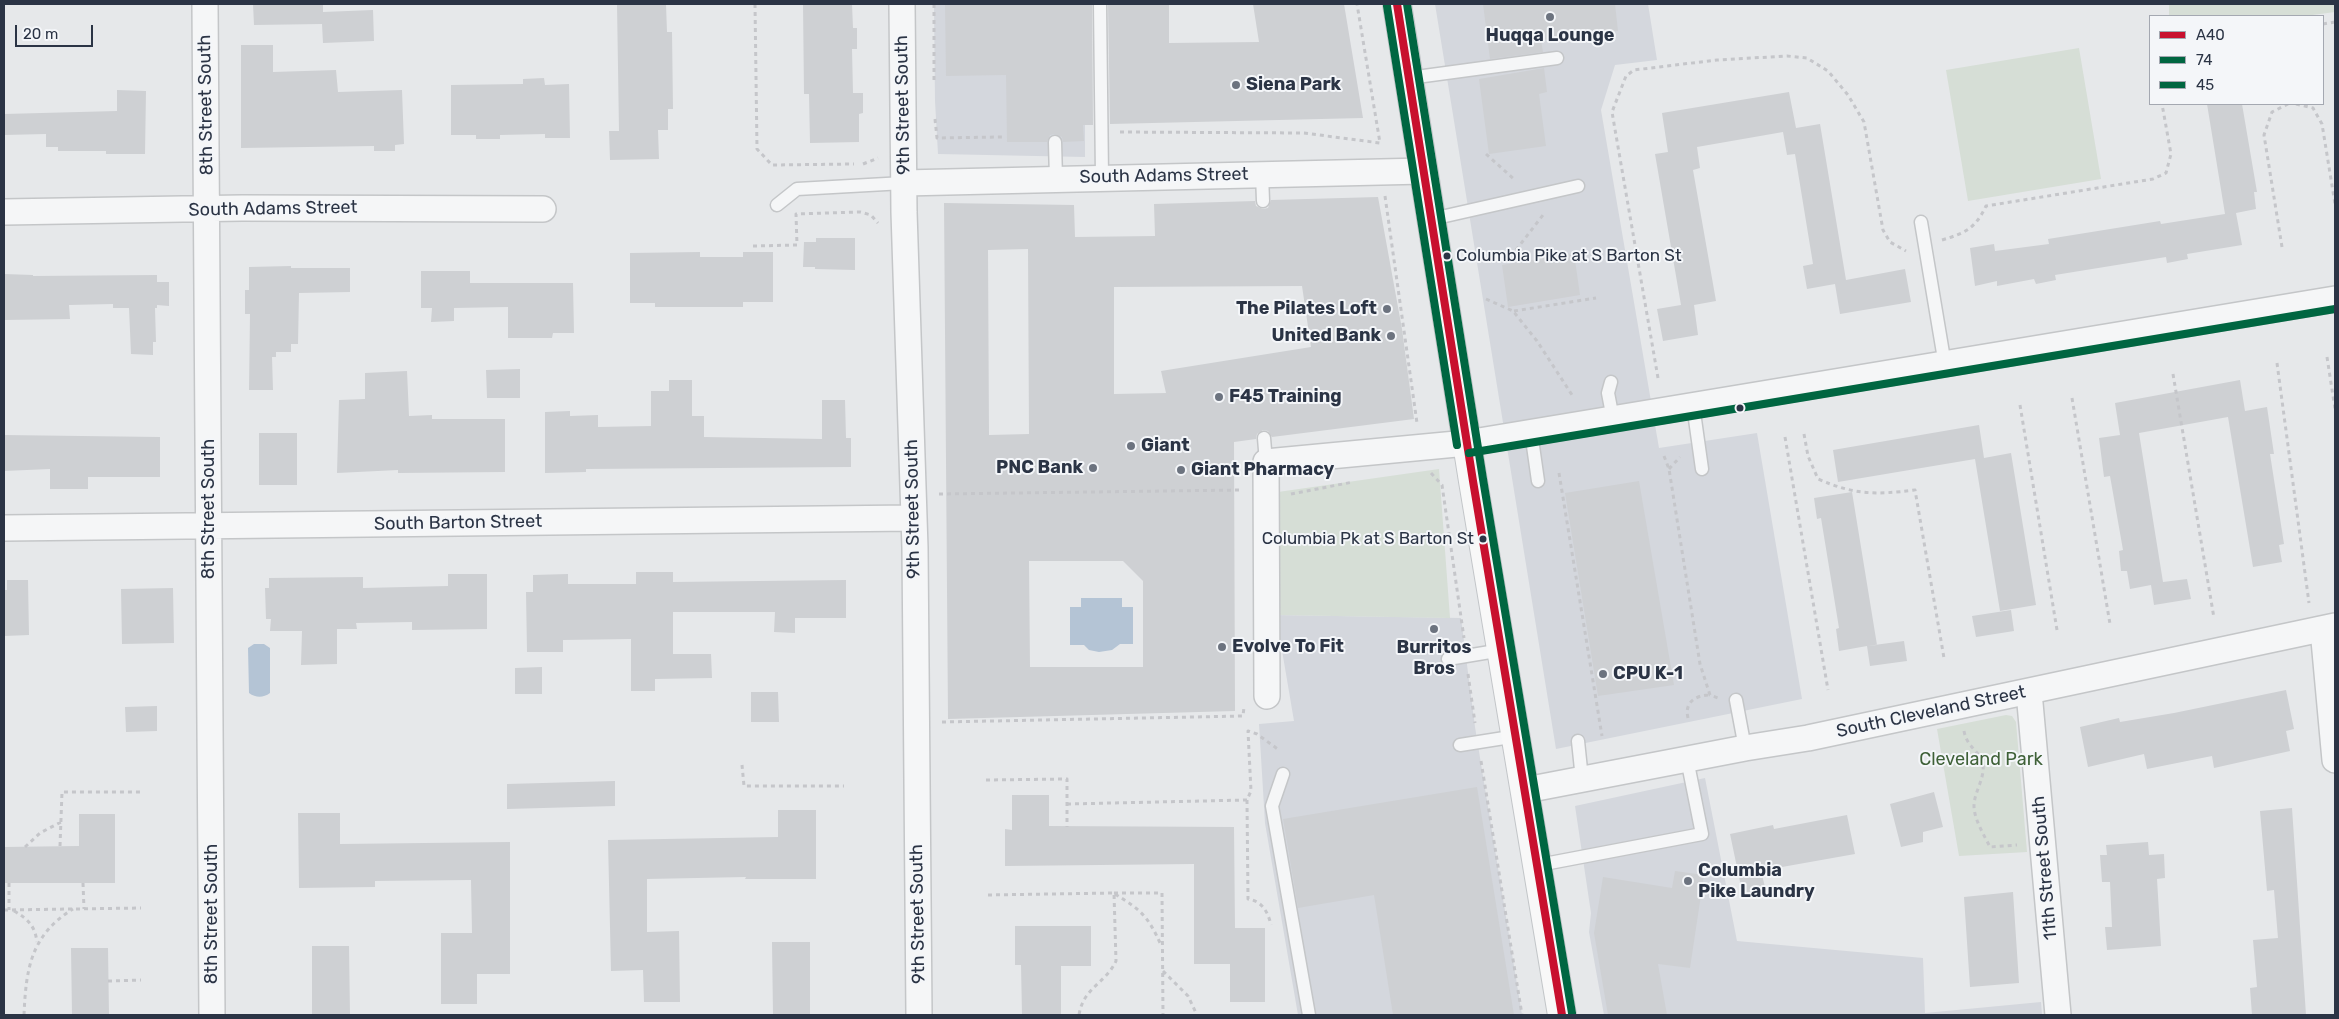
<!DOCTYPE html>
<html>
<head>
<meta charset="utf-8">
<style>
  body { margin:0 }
  #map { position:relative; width:2339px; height:1019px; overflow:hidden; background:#e6e8ea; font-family:Rubik,sans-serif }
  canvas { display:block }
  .frame { position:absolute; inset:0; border:5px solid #2b3445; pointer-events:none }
  .legend { position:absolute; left:2149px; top:15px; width:175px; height:90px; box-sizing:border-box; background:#f4f6f9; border:1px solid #a4a8b1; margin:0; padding:6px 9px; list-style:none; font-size:15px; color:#2b3445 }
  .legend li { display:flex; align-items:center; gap:10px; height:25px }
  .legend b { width:25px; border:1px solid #a4a8b1 }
  .scale { position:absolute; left:15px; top:25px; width:78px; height:22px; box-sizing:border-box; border:2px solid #2b3445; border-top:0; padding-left:6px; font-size:15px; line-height:18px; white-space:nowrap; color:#2b3445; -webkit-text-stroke:4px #f4f6f9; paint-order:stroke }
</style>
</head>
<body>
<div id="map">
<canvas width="2339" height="1019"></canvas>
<div class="frame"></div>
<ul class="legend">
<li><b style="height:6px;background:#c8102e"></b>A40</li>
<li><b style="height:6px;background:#006641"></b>74</li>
<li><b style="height:6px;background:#006641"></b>45</li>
</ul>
<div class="scale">20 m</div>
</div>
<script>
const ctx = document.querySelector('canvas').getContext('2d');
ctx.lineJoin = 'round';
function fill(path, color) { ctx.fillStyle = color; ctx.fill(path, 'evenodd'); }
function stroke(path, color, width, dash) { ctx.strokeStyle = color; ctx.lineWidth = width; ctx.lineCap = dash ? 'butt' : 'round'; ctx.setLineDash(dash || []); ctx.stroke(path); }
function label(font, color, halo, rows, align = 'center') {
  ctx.font = font + ' Rubik,sans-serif'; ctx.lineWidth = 4; ctx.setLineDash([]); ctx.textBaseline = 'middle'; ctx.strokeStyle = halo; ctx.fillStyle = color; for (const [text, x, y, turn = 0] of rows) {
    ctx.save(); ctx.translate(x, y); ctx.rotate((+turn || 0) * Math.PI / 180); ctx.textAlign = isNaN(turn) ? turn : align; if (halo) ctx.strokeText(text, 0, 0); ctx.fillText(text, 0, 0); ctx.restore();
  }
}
fill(new Path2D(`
  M 934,4 L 1085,4 L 1085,157 L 938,154 L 935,101 Z
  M 1435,4 L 1648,4 L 1657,60 L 1615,65 L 1601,110 L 1659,448 L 1757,433 L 1802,699 L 1556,749 Z
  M 1276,615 L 1461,618 L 1475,727 L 1522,1015 L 1298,1015 L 1265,823 L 1259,724 L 1294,721 Z
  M 1705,778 L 1737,941 L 1923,958 L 1925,1013 L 2041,1002 L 2042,1015 L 1604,1015 L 1589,932 L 1591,913 L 1575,806 Z`), '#d4d7dd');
fill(new Path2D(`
  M 2169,4 L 2335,4 L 2335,12 L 2305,16 L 2169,16 Z
  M 2079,48 L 2101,179 L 1968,201 L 1946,70 Z
  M 1439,469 L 1450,618 L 1276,615 L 1278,492 Z
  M 2006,715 L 2012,716 L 2016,722 L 2027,852 L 1959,856 L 1937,729 Z`), '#d6ded6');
fill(new Path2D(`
  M 1081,598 L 1122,598 L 1122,607 L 1133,607 L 1133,644 L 1120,644 L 1112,650 L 1099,652 L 1089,650 L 1084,645 L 1070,645 L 1070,607 L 1081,607 Z
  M 254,644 L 264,644 L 270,648 L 270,693 C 263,698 256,698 249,693 L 248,648 Z`), '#b4c4d5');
fill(new Path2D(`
  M 253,4 L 323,4 L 323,12 L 373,10 L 374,41 L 323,43 L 322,24 L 254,25 Z
  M 617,4 L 666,4 L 667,32 L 672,32 L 673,109 L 668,109 L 668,130 L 658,130 L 659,159 L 610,160 L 609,131 L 619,131 Z
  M 803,4 L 852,4 L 853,28 L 857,28 L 857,49 L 852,49 L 853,93 L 863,93 L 863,113 L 859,114 L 859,142 L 810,143 L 809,94 L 804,94 Z
  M 945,4 L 1092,4 L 1093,125 L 1083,125 L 1084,141 L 1063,142 L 1062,137 L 1055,134 L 1050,135 L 1047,142 L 1007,142 L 1006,75 L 946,76 Z
  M 1108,4 L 1169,4 L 1169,43 L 1259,42 L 1253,4 L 1344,4 L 1363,118 L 1110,124 Z
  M 1483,4 L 1615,4 L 1618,31 L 1541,40 L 1543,52 L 1490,59 Z
  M 241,45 L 273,45 L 273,72 L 336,70 L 338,92 L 402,90 L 404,144 L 395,145 L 395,151 L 374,151 L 374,146 L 241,148 Z
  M 1544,68 L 1547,92 L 1539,94 L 1546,146 L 1489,154 L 1479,79 Z
  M 544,78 L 545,85 L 569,84 L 570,138 L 545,138 L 545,134 L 500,135 L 500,139 L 476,139 L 476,135 L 451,135 L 451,85 L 523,84 L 523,79 Z
  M 117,90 L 146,91 L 145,154 L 106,154 L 106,151 L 58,151 L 58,147 L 46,147 L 46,134 L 4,135 L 4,114 L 117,111 Z
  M 1789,92 L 1796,128 L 1820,124 L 1846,280 L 1905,269 L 1911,302 L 1840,314 L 1835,284 L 1807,289 L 1803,266 L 1813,264 L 1795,154 L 1787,155 L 1783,132 L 1697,147 L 1700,168 L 1693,170 L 1716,301 L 1694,305 L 1698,335 L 1663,341 L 1657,309 L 1681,305 L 1655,154 L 1668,152 L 1662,113 Z
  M 2207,104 L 2242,104 L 2257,192 L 2254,192 L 2256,209 L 2236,213 L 2242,245 L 2187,254 L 2188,259 L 2167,263 L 2166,257 L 2055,275 L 2056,280 L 2036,284 L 2034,279 L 1997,286 L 1997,281 L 1975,286 L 1970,248 L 1994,244 L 1995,251 L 2049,244 L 2048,239 L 2160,221 L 2161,224 L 2225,214 Z
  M 1378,197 L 1402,329 L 1414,419 L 1272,437 L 1268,431 L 1263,430 L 1257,434 L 1256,439 L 1234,442 L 1235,711 L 948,719 L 944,203 L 1074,205 L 1075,237 L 1155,236 L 1154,204 L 1255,201 L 1256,206 L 1263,209 L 1268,208 L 1271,200 ZM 1028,249 L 1029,434 L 989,435 L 988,250 ZM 1302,286 L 1311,347 L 1161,371 L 1166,393 L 1114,394 L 1114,287 ZM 1029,561 L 1123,561 L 1143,581 L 1143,667 L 1030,667 Z
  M 816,238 L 855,238 L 855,270 L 815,269 L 815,267 L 803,267 L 804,242 L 816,242 Z
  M 700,252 L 700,257 L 743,257 L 743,252 L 773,252 L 773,302 L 743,302 L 743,307 L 655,307 L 655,303 L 630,303 L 630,253 Z
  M 1574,253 L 1580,295 L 1508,307 L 1502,265 Z
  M 291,266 L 291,268 L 350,268 L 350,292 L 299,293 L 298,344 L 291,344 L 291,352 L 276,352 L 276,357 L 272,357 L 273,390 L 249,390 L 250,314 L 245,314 L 245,290 L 249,290 L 249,267 Z
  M 421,271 L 470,271 L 470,283 L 573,283 L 574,333 L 553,333 L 552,338 L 508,338 L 508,307 L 454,308 L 454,321 L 431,322 L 432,308 L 421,308 Z
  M 4,274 L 33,275 L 33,276 L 157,275 L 157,282 L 169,282 L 169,306 L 157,305 L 157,308 L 155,308 L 156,342 L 153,342 L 153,355 L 131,354 L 129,308 L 113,308 L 113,304 L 69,305 L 70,319 L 4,320 Z
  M 520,369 L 520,398 L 487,398 L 486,370 Z
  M 407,371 L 409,416 L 432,415 L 432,419 L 505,419 L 505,472 L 398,473 L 398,470 L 337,473 L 339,400 L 365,399 L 365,373 Z
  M 669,380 L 692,380 L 692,416 L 704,416 L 704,437 L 822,439 L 822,400 L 845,400 L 846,438 L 851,438 L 851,467 L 586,469 L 586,472 L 545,473 L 545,412 L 570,411 L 570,416 L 598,415 L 598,427 L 651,426 L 651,391 L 669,391 Z
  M 2240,380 L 2245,411 L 2267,407 L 2274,454 L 2270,454 L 2284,544 L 2279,545 L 2282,562 L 2253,567 L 2228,417 L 2139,433 L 2163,582 L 2187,579 L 2191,599 L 2154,605 L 2151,585 L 2130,589 L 2127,571 L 2121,571 L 2119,551 L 2123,550 L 2110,476 L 2104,477 L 2099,438 L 2120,435 L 2115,403 Z
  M 1979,425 L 1984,458 L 2011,453 L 2036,605 L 2000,611 L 1975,459 L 1838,482 L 1833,450 Z
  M 259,433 L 297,433 L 297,485 L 259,485 Z
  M 4,435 L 160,437 L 160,477 L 88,477 L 88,489 L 50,489 L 50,469 L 4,471 Z
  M 1639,481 L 1674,685 L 1598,696 L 1565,493 Z
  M 1852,492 L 1877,645 L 1867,646 L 1904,641 L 1907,661 L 1870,666 L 1867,646 L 1839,651 L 1836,629 L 1839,628 L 1821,518 L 1817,519 L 1814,498 Z
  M 636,572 L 673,572 L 673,582 L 846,580 L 846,618 L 795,618 L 795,633 L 774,632 L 775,612 L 673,612 L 673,654 L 711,654 L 712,678 L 655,679 L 655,691 L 631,691 L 631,639 L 563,640 L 563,652 L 527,652 L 526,592 L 533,592 L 533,575 L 568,574 L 568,584 L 636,584 Z
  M 448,574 L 487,574 L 487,629 L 412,630 L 412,622 L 356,623 L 357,629 L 337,629 L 337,664 L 301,665 L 302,631 L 270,631 L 271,619 L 266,619 L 265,588 L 269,588 L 269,578 L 363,577 L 363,588 L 448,586 Z
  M 7,580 L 28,580 L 29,635 L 4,636 L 4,590 L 7,590 Z
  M 173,588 L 174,643 L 122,644 L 121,589 Z
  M 2011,610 L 2014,631 L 1976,637 L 1972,616 Z
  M 542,667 L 542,694 L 515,694 L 515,668 Z
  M 2286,690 L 2294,729 L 2286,731 L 2290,751 L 2214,768 L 2212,756 L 2147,769 L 2144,754 L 2088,767 L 2080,727 L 2119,718 L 2120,722 L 2174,713 Z
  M 751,692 L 778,692 L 779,722 L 751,722 Z
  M 157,706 L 157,731 L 126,732 L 125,707 Z
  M 615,781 L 615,806 L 507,809 L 507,784 Z
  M 1477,787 L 1514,1015 L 1393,1015 L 1374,895 L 1298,908 L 1283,819 Z
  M 1934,792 L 1943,827 L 1923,832 L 1923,842 L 1901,847 L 1890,804 Z
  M 1012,795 L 1049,795 L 1049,826 L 1234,827 L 1235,928 L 1265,928 L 1265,1002 L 1230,1002 L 1230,964 L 1194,964 L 1194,864 L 1005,866 L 1005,829 L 1012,830 Z
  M 2292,808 L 2306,1015 L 2252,1015 L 2250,988 L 2257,987 L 2253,940 L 2278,938 L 2274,890 L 2267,891 L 2260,811 Z
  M 778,810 L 816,810 L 816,879 L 745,879 L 746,877 L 647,879 L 647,932 L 679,931 L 680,1002 L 644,1002 L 643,970 L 611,971 L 608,840 L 778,837 Z
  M 298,813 L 340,813 L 340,844 L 510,842 L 510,974 L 477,974 L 477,1004 L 441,1004 L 441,933 L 472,933 L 471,880 L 375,881 L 375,887 L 299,888 Z
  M 79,814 L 115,814 L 115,883 L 4,883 L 4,847 L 79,846 Z
  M 1847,815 L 1855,854 L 1782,867 L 1783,871 L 1762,875 L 1766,891 L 1743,896 L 1730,834 L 1773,825 L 1774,829 Z
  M 2148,842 L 2149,855 L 2164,854 L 2165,878 L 2157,879 L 2161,946 L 2107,950 L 2105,927 L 2112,927 L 2110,882 L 2102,882 L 2100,855 L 2107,855 L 2106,845 Z
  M 1675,871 L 1704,875 L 1690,968 L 1658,964 L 1667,1015 L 1608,1015 L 1594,933 L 1603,877 L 1672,888 Z
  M 2013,892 L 2019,983 L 1970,987 L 1964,897 Z
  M 1015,926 L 1091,926 L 1091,966 L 1061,966 L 1061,1015 L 1022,1015 L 1021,965 L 1015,965 Z
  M 772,942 L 810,942 L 810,1015 L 773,1015 Z
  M 312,946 L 349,946 L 350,1015 L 312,1015 Z
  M 71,948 L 108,948 L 109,1015 L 72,1015 Z`), '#ced0d3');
const lane = new Path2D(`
  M 1100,4 L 1102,177
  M 1409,78 L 1557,58
  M 1055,142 L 1056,179
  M 1262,174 L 1263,201
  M 777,205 L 797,189 L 904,183
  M 1432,219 L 1578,186
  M 1921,222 L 1945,365
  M 1611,382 L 1608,393 L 1613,419
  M 1693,405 L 1702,469
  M 1531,432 L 1538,481
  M 1264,438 L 1266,462
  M 1448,659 L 1502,650
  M 1736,700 L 1745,748
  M 1578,741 L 1582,779
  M 1460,745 L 1517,736
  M 1283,774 L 1272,806 L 1309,1015
  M 1539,865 L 1702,834 L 1687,759`);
const street = new Path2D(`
  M 205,4 L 212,1015
  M 902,4 L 904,212 L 915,548 L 919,1015
  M 904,183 L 1424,171
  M 4,212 L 242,208 L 543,209
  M 4,528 L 913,518
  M 2323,629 L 2335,760
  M 2029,692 L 2058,1015
  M 1267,696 L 1266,462 L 1467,443 L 2335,299
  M 1526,790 L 1745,748 L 1808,738 L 2335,626`);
const primary = new Path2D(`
  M 1397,4 L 1473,481 L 1562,1015`);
stroke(lane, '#c4c6c8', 15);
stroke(street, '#c4c6c8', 28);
stroke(primary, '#c2c5c8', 30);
stroke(new Path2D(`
  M 755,4 L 757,149 L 772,165 L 854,164
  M 934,4 L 934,82
  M 2323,24 L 2335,22
  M 2296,104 L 2313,108 L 2322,124 L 2335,204
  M 935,119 L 937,138 L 1002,137
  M 1120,132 L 1304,133 L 1380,143 L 1357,4
  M 1486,154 L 1515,180
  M 863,164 L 878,158
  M 1385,196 L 1417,423
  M 1942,240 C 1965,233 1975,229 1986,206 L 2153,179 L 2166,173 L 2171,154 L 2162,104
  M 753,246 L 797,245 L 796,214 L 860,212 L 871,215 L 878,223
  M 2282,247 L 2264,135 L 2272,112 L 2288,104
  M 1516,250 L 1543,215
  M 1486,299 L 1513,311 L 1537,341 L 1574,398
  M 1514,311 L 1596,298
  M 2327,357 L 2335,409
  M 2277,363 L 2309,603
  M 2173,374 L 2214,618
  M 1658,378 L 1612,112 L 1626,76 L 1634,70 L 1717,60 L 1787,56 L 1807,58 L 1828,71 L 1848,95 L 1864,122 L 1883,230 L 1890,242 L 1906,251
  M 2072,398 L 2110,624
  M 2020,405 L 2057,630
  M 1804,434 L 1808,456 L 1818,479 C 1855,495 1875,495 1915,490 L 1944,658
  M 1785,437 L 1828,690
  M 1664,456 L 1669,469 L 1700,664 L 1710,695 L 1718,698
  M 1669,469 L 1680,457
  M 1431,473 L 1442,485 L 1464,638
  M 1559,473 L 1602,736
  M 939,494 L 1241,490
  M 1291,494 L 1353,482
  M 1468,674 L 1475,723
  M 1688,718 C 1684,702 1696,695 1710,695
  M 942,722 L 1243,716 L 1244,707
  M 1964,731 C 1967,748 1981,752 1983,764 C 1985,779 1974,792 1974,806 C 1974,819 1984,835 1990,847 L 2017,845
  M 1481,761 L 1522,1015
  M 742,765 L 744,786 L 844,786
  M 986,780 L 1067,779 L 1067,827
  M 1247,800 L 1248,899 C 1262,901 1268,912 1271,925
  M 1067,804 L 1247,800 L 1251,791 L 1248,731 L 1257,734 L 1279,750
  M 60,846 L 62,792 L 140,792
  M 25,847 L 40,833 L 61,822
  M 9,883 L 9,910
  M 83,883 L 84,909
  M 1114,893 L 1162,893 L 1163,1015
  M 1115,894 C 1141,910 1148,916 1161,945
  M 988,895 L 1114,893 L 1116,961 C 1106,983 1083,988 1079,1015
  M 4,910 L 141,908
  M 14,911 C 28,919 35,926 37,942
  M 1163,971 L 1188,996 L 1197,1015
  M 108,981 L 141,980
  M 24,1015 C 26,968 31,935 73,909`), '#c5c6ca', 3, [4, 4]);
stroke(lane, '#f5f6f7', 12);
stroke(street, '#f5f6f7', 25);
stroke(primary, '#f8f8f8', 28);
stroke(new Path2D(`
  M 1397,4 L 1473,481 L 1562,1015`), '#c8102e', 8);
stroke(new Path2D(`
  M 1387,6 L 1457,445
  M 1469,453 L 2335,309`), '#006641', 8);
stroke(new Path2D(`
  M 1407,4 L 1483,479 L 1572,1013`), '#006641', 8);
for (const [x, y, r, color] of [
  [1550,17,5,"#6c737f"],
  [1236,85,5,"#6c737f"],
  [1447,256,4.5,"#2b3445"],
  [1387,309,5,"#6c737f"],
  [1391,336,5,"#6c737f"],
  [1219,397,5,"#6c737f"],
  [1740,408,4.5,"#2b3445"],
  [1131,446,5,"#6c737f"],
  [1093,468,5,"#6c737f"],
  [1181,470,5,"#6c737f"],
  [1483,539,4.5,"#2b3445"],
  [1434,629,5,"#6c737f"],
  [1222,647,5,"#6c737f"],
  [1603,674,5,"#6c737f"],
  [1688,881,5,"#6c737f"]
]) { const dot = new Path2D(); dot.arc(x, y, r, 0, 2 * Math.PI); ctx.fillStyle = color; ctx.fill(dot); stroke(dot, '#f4f6f9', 2); }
label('17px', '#2b3445', '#f4f6f9', [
  ["Columbia Pike at S Barton St",1456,256],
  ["Columbia Pk at S Barton St",1474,539,"right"]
], 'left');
label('bold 18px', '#2b3445', '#f4f6f9', [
  ["Huqqa Lounge",1550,36,"center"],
  ["Siena Park",1246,85],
  ["The Pilates Loft",1377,309,"right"],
  ["United Bank",1381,336,"right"],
  ["F45 Training",1229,397],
  ["Giant",1141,446],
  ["PNC Bank",1083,468,"right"],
  ["Giant Pharmacy",1191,470],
  ["Evolve To Fit",1232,647],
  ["Burritos",1434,648,"center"],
  ["Bros",1434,669,"center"],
  ["CPU K-1",1613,674],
  ["Columbia",1698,871],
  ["Pike Laundry",1698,892]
], 'left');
label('18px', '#2b3445', '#f4f6f9', [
  ["8th Street South",206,105,-91],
  ["9th Street South",903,105,-91],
  ["South Adams Street",1164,176,-1],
  ["South Adams Street",273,209,-1],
  ["8th Street South",209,509,-90],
  ["9th Street South",913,509,-91],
  ["South Barton Street",458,523,-1],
  ["South Cleveland Street",1931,712,-12],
  ["11th Street South",2045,868,-95],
  ["8th Street South",212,914,-90],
  ["9th Street South",918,914,-91]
]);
label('18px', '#3f6138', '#f4f6f9', [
  ["Cleveland Park",1981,760]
]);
</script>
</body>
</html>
